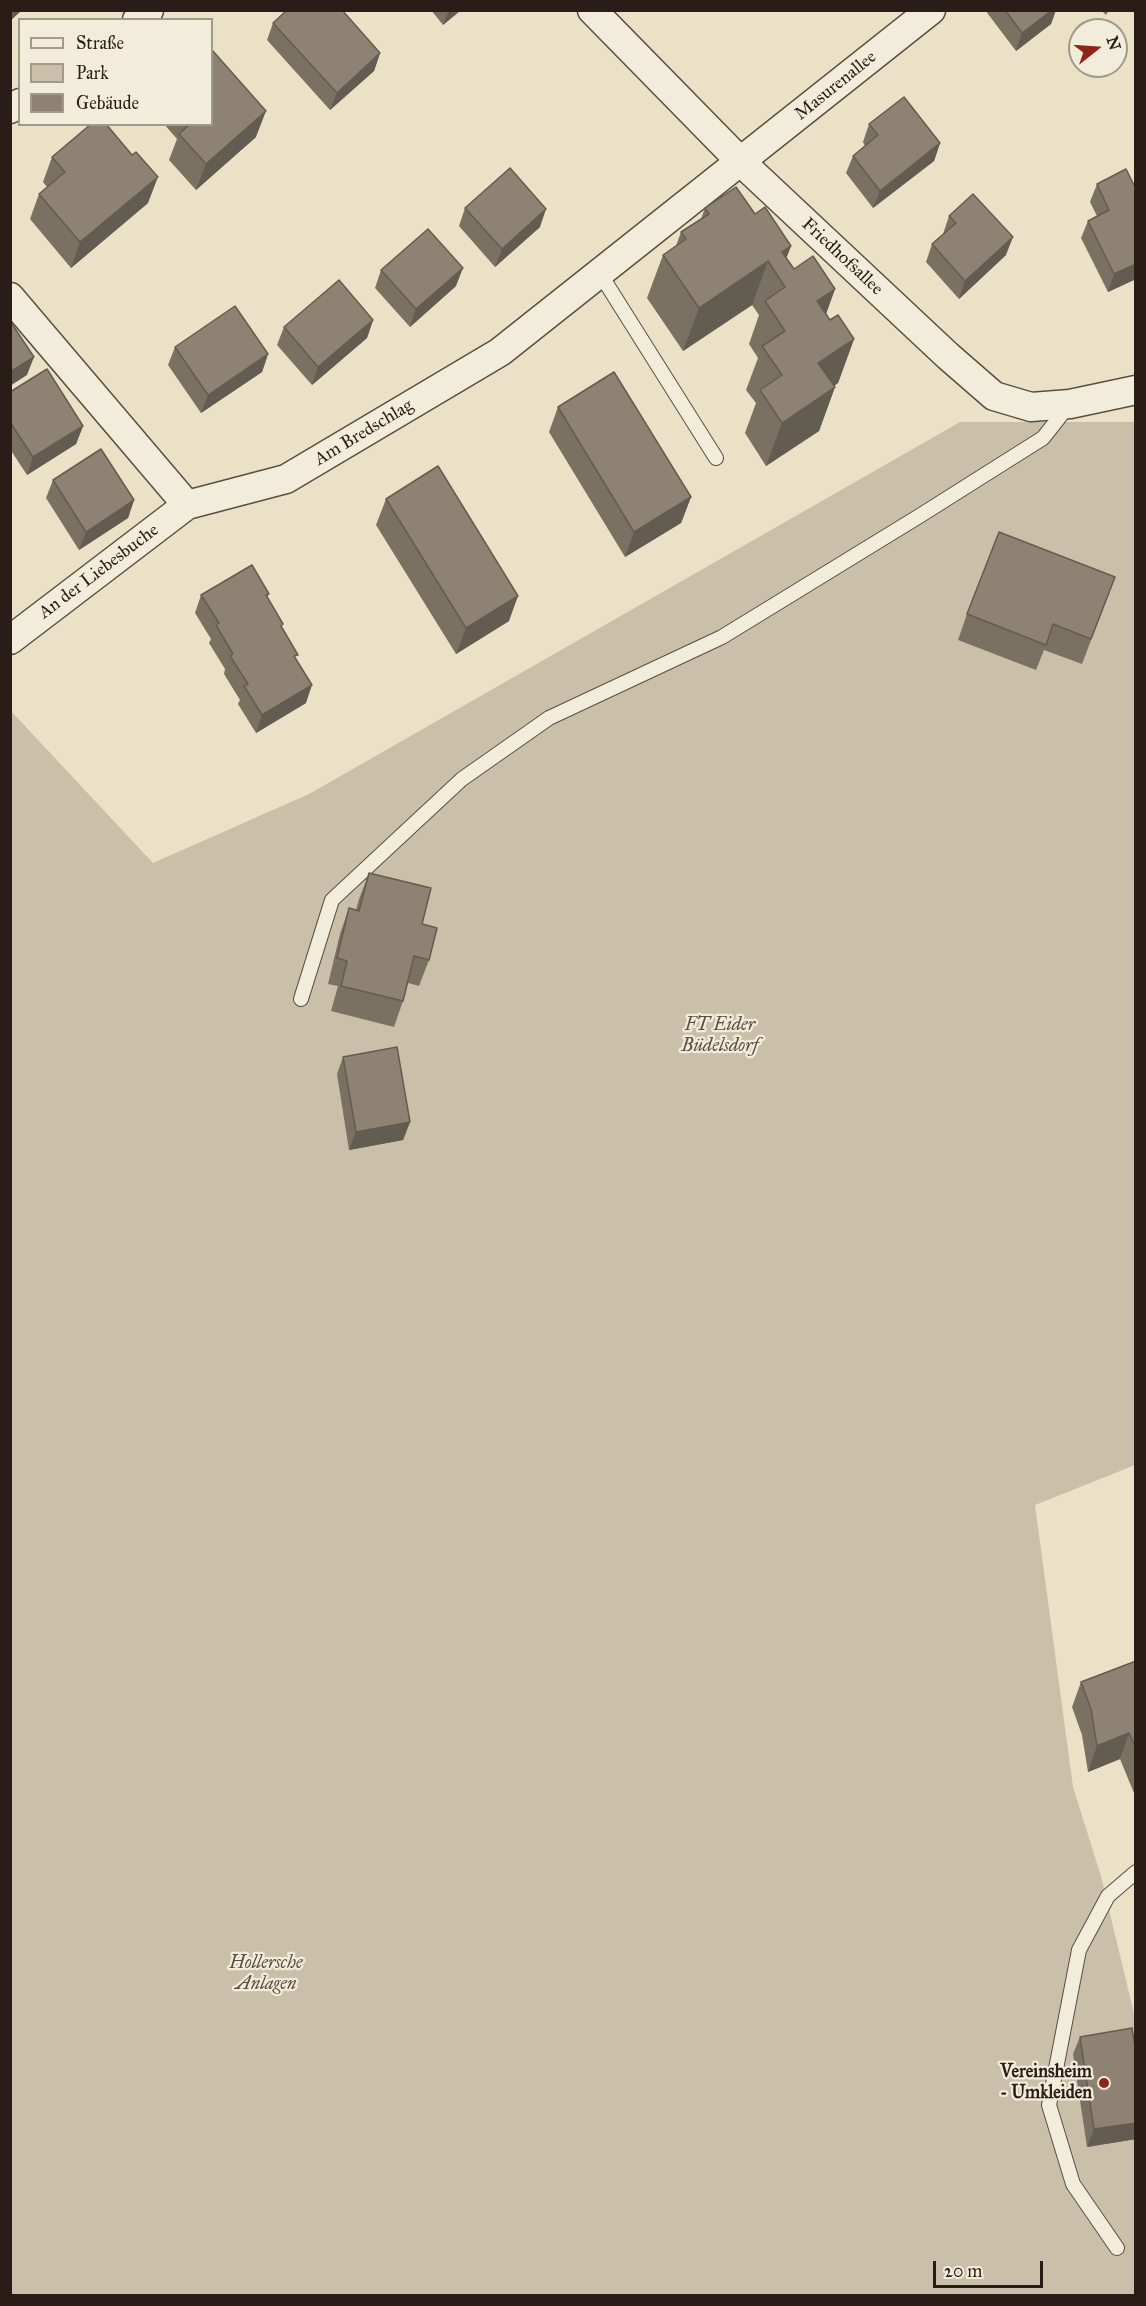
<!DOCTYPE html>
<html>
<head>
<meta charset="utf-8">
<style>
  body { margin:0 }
  #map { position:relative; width:1146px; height:2306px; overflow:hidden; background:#ebe1c7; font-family:"IM FELL Great Primer",serif }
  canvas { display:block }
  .frame { position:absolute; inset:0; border:12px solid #2a1d17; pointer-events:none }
  .legend { position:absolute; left:18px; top:18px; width:195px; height:108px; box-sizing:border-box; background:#f2ecdb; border:2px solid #a2998d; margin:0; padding:8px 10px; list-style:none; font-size:18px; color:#2a1d17 }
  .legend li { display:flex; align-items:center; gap:12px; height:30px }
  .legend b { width:30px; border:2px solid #a2998d }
  .north { position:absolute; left:1068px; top:18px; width:60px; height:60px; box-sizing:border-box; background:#f2ecdb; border:2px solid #a2998d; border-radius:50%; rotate:73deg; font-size:16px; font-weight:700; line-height:24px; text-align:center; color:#2a1d17 }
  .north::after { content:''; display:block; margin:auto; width:21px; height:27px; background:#8f2418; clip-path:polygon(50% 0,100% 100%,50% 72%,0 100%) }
  .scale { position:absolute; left:933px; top:2261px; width:110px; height:27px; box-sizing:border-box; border:3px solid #2a1d17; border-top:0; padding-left:8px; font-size:18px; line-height:21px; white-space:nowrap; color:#2a1d17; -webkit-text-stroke:4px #f2ecdb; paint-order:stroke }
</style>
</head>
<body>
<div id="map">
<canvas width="1146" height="2306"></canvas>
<div class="frame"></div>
<ul class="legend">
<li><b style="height:8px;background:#f2ecdb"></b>Straße</li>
<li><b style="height:16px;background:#cac0a9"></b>Park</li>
<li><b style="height:16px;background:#8e8373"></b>Gebäude</li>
</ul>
<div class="north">N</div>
<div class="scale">20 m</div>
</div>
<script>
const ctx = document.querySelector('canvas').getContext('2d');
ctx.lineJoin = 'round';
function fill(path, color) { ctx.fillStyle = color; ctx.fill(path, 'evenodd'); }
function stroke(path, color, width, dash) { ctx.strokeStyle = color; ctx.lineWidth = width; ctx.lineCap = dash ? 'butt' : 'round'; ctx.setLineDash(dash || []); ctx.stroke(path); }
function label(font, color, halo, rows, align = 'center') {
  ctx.font = font + ' "IM FELL Great Primer",serif'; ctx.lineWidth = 4.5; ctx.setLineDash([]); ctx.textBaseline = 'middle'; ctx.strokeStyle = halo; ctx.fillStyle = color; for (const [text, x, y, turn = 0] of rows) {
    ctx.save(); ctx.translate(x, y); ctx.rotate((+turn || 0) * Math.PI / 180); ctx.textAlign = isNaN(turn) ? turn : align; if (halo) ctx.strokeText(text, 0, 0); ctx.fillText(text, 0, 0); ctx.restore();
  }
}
fill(new Path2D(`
  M 960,422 L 1135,422 L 1135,1465 L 1035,1505 L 1073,1787 L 1101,1876 L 1135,2018 L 1135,2295 L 11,2295 L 10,710 L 153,863 L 309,794 Z`), '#cac0a9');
const lane = new Path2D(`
  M 599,272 L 716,458
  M 301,999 L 332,900 L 462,779 L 549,718 L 722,637 L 921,515 L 1043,438 L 1069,405
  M 1117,2248 L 1073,2184 L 1049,2105 L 1079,1950 L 1108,1896 L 1136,1872`);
const street = new Path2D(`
  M 592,10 L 741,162 L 948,356 L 994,396 L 1031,407 L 1070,404 L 1136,390
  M 137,20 L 149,10
  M 10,109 L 20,103
  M 10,297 L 187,505
  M 10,640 L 187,505 L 286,479 L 500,352 L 931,10`);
stroke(lane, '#5a4e43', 16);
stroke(street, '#5a4e43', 31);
stroke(lane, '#f2ecdb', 14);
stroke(street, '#f2ecdb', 28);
fill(new Path2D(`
  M 10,10 L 22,10 L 10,21 Z
  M 431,10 L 461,10 L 443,25 Z
  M 985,10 L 1056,10 L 1051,24 L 1016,51 Z
  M 1101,10 L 1109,10 L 1106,15 Z
  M 273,23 L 380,53 L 374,71 L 330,110 L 267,40 Z
  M 164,124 L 212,124 L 256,137 L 196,190 L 169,160 L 177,139 Z
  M 869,124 L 940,143 L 934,161 L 873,208 L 846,173 L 853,156 L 865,146 L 863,142 Z
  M 52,157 L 148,203 L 71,268 L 30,219 L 39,194 L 47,187 L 43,182 Z
  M 1126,169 L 1136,279 L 1108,292 L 1081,238 L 1088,221 L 1097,216 L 1090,202 L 1097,184 Z
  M 465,208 L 540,227 L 495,267 L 459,226 Z
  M 705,208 L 755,214 L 791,246 L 786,258 L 794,269 L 835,289 L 826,314 L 830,320 L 854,339 L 838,383 L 834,386 L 835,387 L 819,431 L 766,466 L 745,433 L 756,403 L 746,390 L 758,358 L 749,344 L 759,315 L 752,305 L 683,351 L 647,298 L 663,255 L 676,246 L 681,232 L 701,219 Z
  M 949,216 L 1006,255 L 959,299 L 926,262 L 932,244 L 943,234 Z
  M 381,270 L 456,286 L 410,327 L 375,288 Z
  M 373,320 L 367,338 L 312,385 L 277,345 L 284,327 Z
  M 175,347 L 268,354 L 262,372 L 201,413 L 168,365 Z
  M 10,392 L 83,426 L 76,444 L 27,475 L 10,449 Z
  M 558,407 L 691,497 L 681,523 L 625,557 L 549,432 Z
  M 53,480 L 134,500 L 128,518 L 79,550 L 46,498 Z
  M 386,499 L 509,621 L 456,654 L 376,525 Z
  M 1115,577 L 1082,664 L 1044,650 L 1036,670 L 958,640 L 967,614 Z
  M 269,594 L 267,597 L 296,659 L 306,703 L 256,733 L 238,704 L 240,700 L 224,674 L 225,669 L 209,643 L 211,639 L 195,613 L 201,595 Z
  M 369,873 L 422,924 L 429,960 L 419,986 L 408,983 L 403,1001 L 394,1027 L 331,1011 L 338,986 L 328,984 L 340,934 L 349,908 L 356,910 L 359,899 Z
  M 343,1057 L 410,1122 L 403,1140 L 349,1150 L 337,1074 Z
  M 1136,1661 L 1136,1798 L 1120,1759 L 1088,1772 L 1082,1735 L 1072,1707 L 1081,1682 Z
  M 1080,2037 L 1136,2053 L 1136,2139 L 1087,2147 L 1073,2054 Z`), '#7a7163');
fill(new Path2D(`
  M 14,10 L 22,10 L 10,21 L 10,20 Z
  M 449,10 L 461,10 L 443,25 Z
  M 1052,10 L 1056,10 L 1051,24 L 1016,51 L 1022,33 Z
  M 380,53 L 374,71 L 330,110 L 337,93 Z
  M 266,111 L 256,137 L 196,190 L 206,164 Z
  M 940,143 L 934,161 L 873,208 L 880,191 Z
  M 158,177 L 148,203 L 71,268 L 80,242 Z
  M 546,209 L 540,227 L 495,267 L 502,249 Z
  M 1013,237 L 1006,255 L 959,299 L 965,281 Z
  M 791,246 L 779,277 L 782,252 Z
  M 768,261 L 752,305 L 683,351 L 699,308 Z
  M 1136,264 L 1136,279 L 1108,292 L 1114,274 Z
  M 463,268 L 456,286 L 410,327 L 416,309 Z
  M 835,289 L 819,333 L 817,301 Z
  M 373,320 L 367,338 L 312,385 L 318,367 Z
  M 854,339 L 838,383 L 802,407 L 818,363 Z
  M 268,354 L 262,372 L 201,413 L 208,395 Z
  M 34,357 L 27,375 L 10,386 L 10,372 Z
  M 835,387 L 819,431 L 766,466 L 782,423 Z
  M 83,426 L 76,444 L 27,475 L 33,457 Z
  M 691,497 L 681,523 L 625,557 L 634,532 Z
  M 134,500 L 128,518 L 79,550 L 86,532 Z
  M 518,596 L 509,621 L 456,654 L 466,628 Z
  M 312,685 L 306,703 L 256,733 L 262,715 Z
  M 410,1122 L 403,1140 L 349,1150 L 356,1132 Z
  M 1129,1733 L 1120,1759 L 1088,1772 L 1097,1746 Z
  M 1136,2123 L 1136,2139 L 1087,2147 L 1094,2129 Z`), '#635c50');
const building = new Path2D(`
  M 287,10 L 342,10 L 380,53 L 337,93 L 273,23 Z
  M 1005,10 L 1052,10 L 1022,33 Z
  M 212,50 L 266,111 L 206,164 L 179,134 L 190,124 L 212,124 Z
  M 904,97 L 940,143 L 880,191 L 853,156 L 878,135 L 869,124 Z
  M 91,124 L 106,124 L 132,155 L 136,152 L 158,177 L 80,242 L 39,194 L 65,172 L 52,157 Z
  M 510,168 L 546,209 L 502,249 L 465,208 Z
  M 1126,169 L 1136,189 L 1136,264 L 1114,274 L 1088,221 L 1109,210 L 1097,184 Z
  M 736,187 L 755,214 L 765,207 L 791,246 L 782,252 L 794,269 L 813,256 L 835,289 L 817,301 L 830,320 L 838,315 L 854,339 L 818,363 L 835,387 L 782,423 L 760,390 L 782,375 L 762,346 L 785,331 L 765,301 L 785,287 L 768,261 L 699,308 L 663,255 L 686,239 L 681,232 L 709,214 L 705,208 Z
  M 973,194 L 1013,237 L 965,281 L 932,244 L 956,223 L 949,216 Z
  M 428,229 L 463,268 L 416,309 L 381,270 Z
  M 339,280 L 373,320 L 318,367 L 284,327 Z
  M 235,306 L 268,354 L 208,395 L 175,347 Z
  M 10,321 L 34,357 L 10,372 Z
  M 47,369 L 83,426 L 33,457 L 10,422 L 10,392 Z
  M 614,372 L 691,497 L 634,532 L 558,407 Z
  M 101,449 L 134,500 L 86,532 L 53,480 Z
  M 438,466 L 518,596 L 466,628 L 386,499 Z
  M 999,532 L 1115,577 L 1091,639 L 1053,624 L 1046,645 L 967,614 Z
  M 252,565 L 269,594 L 266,595 L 283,624 L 281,626 L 298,655 L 294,656 L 312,685 L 262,715 L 244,686 L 248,684 L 230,656 L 233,654 L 216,625 L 219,623 L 201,595 Z
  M 369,873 L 431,888 L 422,924 L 437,928 L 429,960 L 414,956 L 403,1001 L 341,986 L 347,961 L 337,958 L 349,908 L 359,911 Z
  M 397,1047 L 410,1122 L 356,1132 L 343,1057 Z
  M 1136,1661 L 1136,1748 L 1129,1733 L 1097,1746 L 1091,1709 L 1081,1682 Z
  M 1132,2028 L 1136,2053 L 1136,2123 L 1094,2129 L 1080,2037 Z`);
fill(building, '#8e8373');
stroke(building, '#635c50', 1.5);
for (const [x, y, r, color] of [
  [1104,2083,6,"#8f2418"]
]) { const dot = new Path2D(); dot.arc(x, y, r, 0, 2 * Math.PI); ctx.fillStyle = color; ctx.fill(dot); stroke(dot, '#f2ecdb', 2); }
label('18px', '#2a1d17', '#f2ecdb', [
  ["Masurenallee",836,86,-39],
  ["Friedhofsallee",842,257,43],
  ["Am Bredschlag",364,433,-31],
  ["An der Liebesbuche",99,572,-37]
]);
label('italic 18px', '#5a4e43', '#f2ecdb', [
  ["FT Eider",720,1026],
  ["Büdelsdorf",720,1047],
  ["Hollersche",266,1964],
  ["Anlagen",266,1985]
]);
label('bold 18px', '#2a1d17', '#f2ecdb', [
  ["Vereinsheim",1092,2073],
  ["- Umkleiden",1092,2094]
], 'right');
</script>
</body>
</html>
